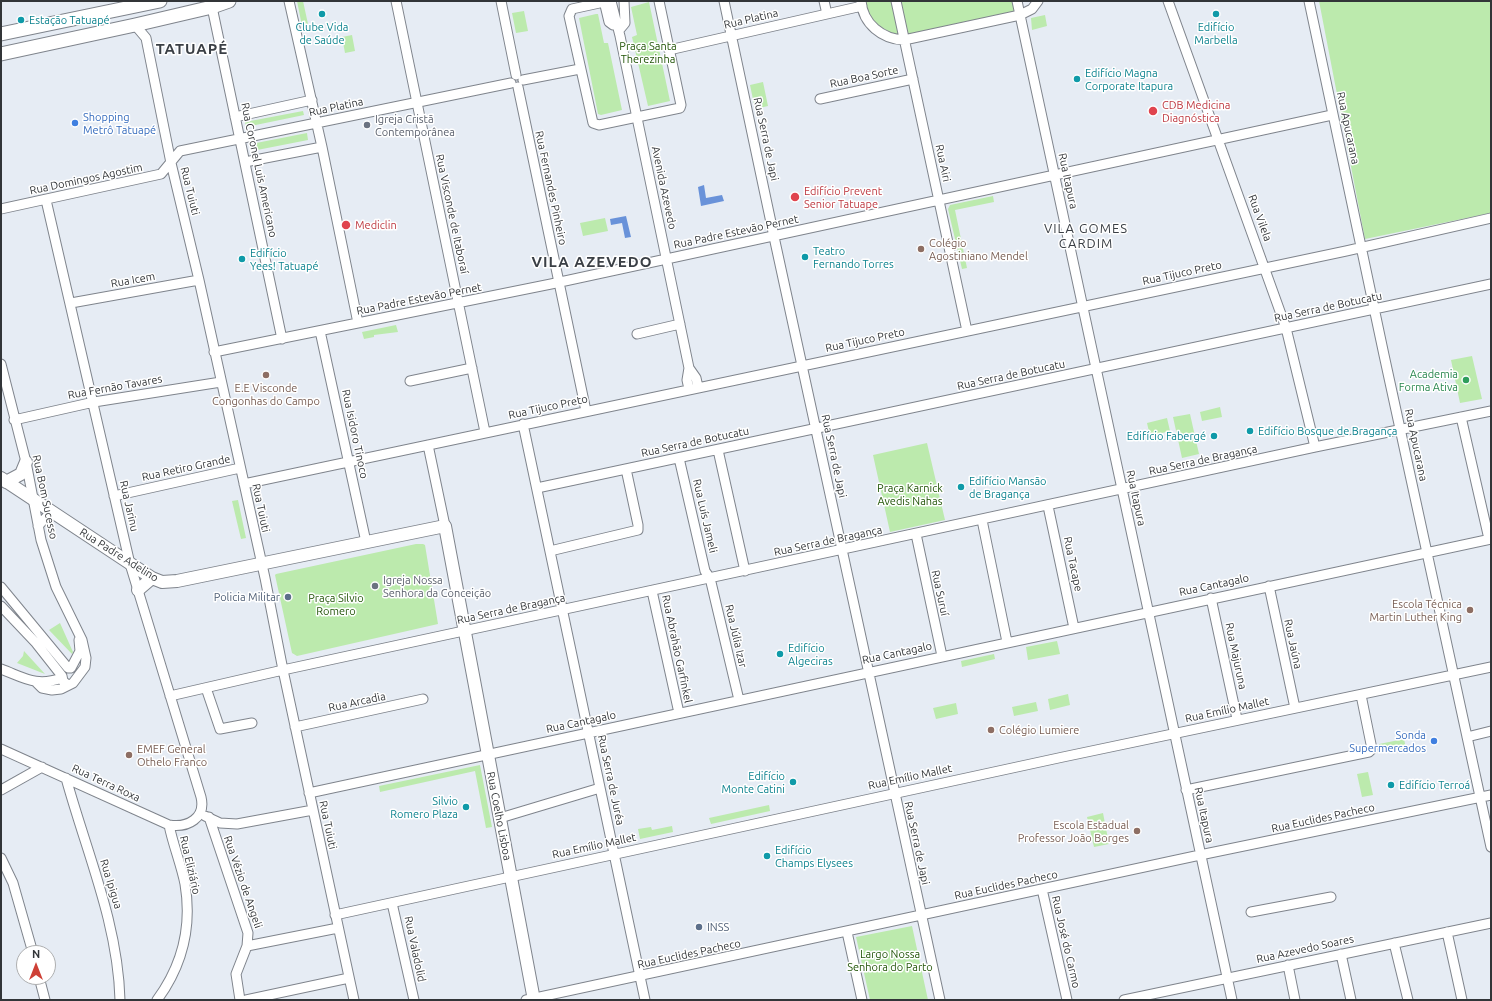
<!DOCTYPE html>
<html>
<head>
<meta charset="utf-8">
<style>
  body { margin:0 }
  #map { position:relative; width:1492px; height:1001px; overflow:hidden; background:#e6ecf4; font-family:Ubuntu,sans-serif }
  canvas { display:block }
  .frame { position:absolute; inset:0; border:2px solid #323538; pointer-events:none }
  .north { position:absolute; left:16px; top:945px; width:40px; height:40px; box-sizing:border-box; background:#fff; border:1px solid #adaeaf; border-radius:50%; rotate:0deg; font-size:11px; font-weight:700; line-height:16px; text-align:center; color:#323538 }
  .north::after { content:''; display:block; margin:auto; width:14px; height:18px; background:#ce4036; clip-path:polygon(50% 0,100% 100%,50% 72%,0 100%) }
</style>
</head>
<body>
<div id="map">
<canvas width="1492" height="1001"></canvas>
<div class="frame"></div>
<div class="north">N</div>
</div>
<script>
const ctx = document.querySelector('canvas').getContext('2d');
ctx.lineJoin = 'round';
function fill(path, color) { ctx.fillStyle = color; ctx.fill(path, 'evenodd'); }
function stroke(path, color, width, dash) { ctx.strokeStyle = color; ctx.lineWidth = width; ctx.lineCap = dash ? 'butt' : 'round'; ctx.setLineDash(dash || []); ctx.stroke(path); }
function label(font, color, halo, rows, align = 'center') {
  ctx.font = font + ' Ubuntu,sans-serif'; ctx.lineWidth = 3; ctx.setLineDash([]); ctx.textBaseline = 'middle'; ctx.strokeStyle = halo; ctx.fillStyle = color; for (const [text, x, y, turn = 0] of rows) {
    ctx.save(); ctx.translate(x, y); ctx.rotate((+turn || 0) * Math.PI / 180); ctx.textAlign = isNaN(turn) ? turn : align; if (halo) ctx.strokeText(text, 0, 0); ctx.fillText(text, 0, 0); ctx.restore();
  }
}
fill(new Path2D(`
  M 297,1 L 303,1 L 308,24 L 302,26 Z
  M 865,1 L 892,1 L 899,35 C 882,30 867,20 865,1 Z
  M 901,1 L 1013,1 L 1015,12 L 908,35 Z
  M 1319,1 L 1491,1 L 1491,213 L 1365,239 Z
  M 649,2 L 670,101 L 648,106 L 632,37 L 637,35 L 631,7 Z
  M 524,11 L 528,31 L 516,33 L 512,13 Z
  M 596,14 L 598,14 L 604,43 L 608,43 L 622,110 L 601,115 L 598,114 L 579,18 Z
  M 1045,15 L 1047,26 L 1032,30 L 1031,18 Z
  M 352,35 L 355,51 L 345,53 L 342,37 Z
  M 763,82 L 768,106 L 755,109 L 750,85 Z
  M 303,111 L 304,115 L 246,127 L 245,122 Z
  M 307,133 L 308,140 L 252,151 L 251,144 Z
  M 993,196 L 994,202 L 955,210 L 967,268 L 962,269 L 948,209 L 950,205 Z
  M 605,218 L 608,231 L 583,236 L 580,223 Z
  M 396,325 L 398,332 L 374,335 L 374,337 L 364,339 L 362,332 Z
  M 1472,356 L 1482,399 L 1460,403 L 1451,360 Z
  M 1220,407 L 1222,417 L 1202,421 L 1200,412 Z
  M 1190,414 L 1199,454 L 1182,458 L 1173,417 Z
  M 1167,418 L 1170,431 L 1150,436 L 1147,423 Z
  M 927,443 L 945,520 L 890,532 L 873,455 Z
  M 238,500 L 246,538 L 241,539 L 232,501 Z
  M 416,544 L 423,544 L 425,545 L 438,624 L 297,656 L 292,653 L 275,575 L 276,574 Z
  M 60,623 L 73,652 L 72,654 L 49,630 Z
  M 1057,641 L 1060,654 L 1028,660 L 1026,647 Z
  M 24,651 L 45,674 L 17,663 L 23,656 Z
  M 994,654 L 995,659 L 962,667 L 961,661 Z
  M 1068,694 L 1070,705 L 1050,710 L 1048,699 Z
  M 1036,702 L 1038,711 L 1014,716 L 1012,707 Z
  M 956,703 L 958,714 L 936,719 L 933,708 Z
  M 1404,739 L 1406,748 L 1381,753 L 1379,744 Z
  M 480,765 L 492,827 L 486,828 L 475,771 L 380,792 L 379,786 Z
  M 1368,772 L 1373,795 L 1362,797 L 1357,774 Z
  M 769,805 L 770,811 L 711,824 L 709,818 Z
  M 1103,813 L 1109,844 L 1094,847 L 1087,817 Z
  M 672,826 L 673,832 L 640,839 L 638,829 L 651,827 L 652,830 Z
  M 912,926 L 928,1000 L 870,1000 L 856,937 Z`), '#bceaad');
fill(new Path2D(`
  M 704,185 L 706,198 L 722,195 L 724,201 L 701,206 L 698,187 Z
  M 626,216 L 631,237 L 625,238 L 622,223 L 611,225 L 610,219 Z`), '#6992d9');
const minor = new Path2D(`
  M 289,1 L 322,147 L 358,323
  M 396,1 L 485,432
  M 501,1 L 516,75
  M 604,1 L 609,22 L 613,25
  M 611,1 L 620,36 L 689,368 L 687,380 L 689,389
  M 724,1 L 776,246 L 940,1000
  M 824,1 L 827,14
  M 861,1 C 863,24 882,39 904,40 L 1020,15 L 1032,9 L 1038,1
  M 896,1 L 967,331
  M 1017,1 L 1232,1000
  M 1168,1 L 1286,328 L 1315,447
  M 1309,1 L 1384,355 L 1491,847
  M 604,2 L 572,9 L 569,16 L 593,123 L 599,125 L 680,108 L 681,105 L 659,1
  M 212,7 L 282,339
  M 135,25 L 146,38 L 171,163 L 199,280 L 265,578 L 283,670 L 354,1000
  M 620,29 L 625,23 L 624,1
  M 669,50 L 862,6
  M 523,80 L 580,69
  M 518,87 L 586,411
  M 820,99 L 913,79
  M 235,117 L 312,100
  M 245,162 L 322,147
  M 1,209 L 161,174 L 180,151 L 511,83
  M 71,303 L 199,280
  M 320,331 L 366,542
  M 637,334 L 680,324
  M 214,352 L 551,284 L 1332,115
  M 1,364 L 26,462 L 41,540 L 56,587 L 82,640 L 86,658 L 85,667 L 73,683 L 61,689 L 52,690 L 42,688 L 36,682
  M 689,368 L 696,378 L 698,387
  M 410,381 L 472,368
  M 1461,417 L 1489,539
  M 14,420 L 94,402 L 221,382
  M 523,424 L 645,1000
  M 428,445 L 445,526
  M 718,450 L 745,571
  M 679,458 L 705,571 L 710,578 L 739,700
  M 244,484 L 1346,251 L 1491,218
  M 537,488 L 1491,284
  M 114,496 L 240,468
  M 1048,506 L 1074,628
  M 982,520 L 1007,642
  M 38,526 L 51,512
  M 916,534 L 942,656
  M 550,551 L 638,530 L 638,525 L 626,469
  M 1269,586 L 1295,708
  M 1,587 L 68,668
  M 652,591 L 679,713
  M 1211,598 L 1237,719
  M 1,606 L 36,643 L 62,676 L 63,681 L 68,685
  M 71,668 L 80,651 L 79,640
  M 1,669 C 25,678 36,687 62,678
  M 206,688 L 220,729 L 252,723
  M 170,696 L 283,670 L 1315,447 L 1491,411
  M 295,727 L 423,699
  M 1467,737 L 1491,731
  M 1,749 L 169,825 C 188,828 206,818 201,797 L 130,564 L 46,200
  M 66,778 C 86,851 118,923 120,1000
  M 1,790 L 42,767
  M 1186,790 L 1369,752 L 1372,749 L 1361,695
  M 309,793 L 1491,539
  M 205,816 L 220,823 L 237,824 L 313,810
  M 209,817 L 248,933 L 247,946 L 236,974 L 240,1000
  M 500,818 L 600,788
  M 1,858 L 13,883 L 33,953
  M 1042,889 L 1067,1000
  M 392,903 L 414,1000
  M 1251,912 L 1331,897
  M 335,915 L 1063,757 L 1491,667
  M 847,932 L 862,1000
  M 1447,932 L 1462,1000
  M 1394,943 L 1408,1000
  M 247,946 L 338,928
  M 1341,954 L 1351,1000
  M 1288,965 L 1295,1000
  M 39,977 L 45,1000
  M 157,1000 C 182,966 192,926 185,884 C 181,864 173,845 169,825
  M 246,1000 L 349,978
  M 526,1000 L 1200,855 L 1491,795
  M 1124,1000 L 1491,923`);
const major = new Path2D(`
  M 1,478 L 152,578 L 162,582 L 177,581 L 445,526 L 534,1000
  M 6,482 L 21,474 L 26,462
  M 138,590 L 152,578`);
const highway = new Path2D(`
  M 1,34 L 160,1
  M 1,54 L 135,25 L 212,7 L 229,1`);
stroke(minor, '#7f848c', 11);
stroke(major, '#7f848c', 14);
stroke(highway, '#7f848c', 15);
stroke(minor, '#fff', 9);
stroke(major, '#fff', 12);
stroke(highway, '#fff', 13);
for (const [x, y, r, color] of [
  [322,14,4,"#0f9aa8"],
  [1216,14,4,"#0f9aa8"],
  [21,20,4,"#0f9aa8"],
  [1077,79,4,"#0f9aa8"],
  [1153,111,5,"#e0444e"],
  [75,123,4,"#3f7fe0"],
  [367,125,4,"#6b7280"],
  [795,197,5,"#e0444e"],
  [346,225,5,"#e0444e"],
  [921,249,4,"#8d6e63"],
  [805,257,4,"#0f9aa8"],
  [242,259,4,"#0f9aa8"],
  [266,375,4,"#8d6e63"],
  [1466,380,4,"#2e9e5b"],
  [1250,431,4,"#0f9aa8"],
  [1214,436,4,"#0f9aa8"],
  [961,487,4,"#0f9aa8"],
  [375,586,4,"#6b7280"],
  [288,597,4,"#5c6f8a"],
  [1470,610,4,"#8d6e63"],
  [780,654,4,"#0f9aa8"],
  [991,730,4,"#8d6e63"],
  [1434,741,4,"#3f7fe0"],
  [129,755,4,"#8d6e63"],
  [793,782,4,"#0f9aa8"],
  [1391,785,4,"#0f9aa8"],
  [466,807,4,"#0f9aa8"],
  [1137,831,4,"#8d6e63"],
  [767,856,4,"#0f9aa8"],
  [699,927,4,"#5c6f8a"]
]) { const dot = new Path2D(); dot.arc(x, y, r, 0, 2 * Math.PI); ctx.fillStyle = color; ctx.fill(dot); stroke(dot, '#fff', 1.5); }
label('11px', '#323538', '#fff', [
  ["Rua Platina",751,19,-13],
  ["Rua Boa Sorte",864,77,-12],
  ["Rua Platina",336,107,-12],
  ["Rua Apucarana",1348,128,78],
  ["Rua Serra de Japi",766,139,78],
  ["Rua Airi",943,163,78],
  ["Rua Coronel Luis Americano",259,170,78],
  ["Rua Domingos Agostim",86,179,-12],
  ["Rua Itapura",1068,181,78],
  ["Rua Fernandes Pinheiro",551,188,78],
  ["Avenida Azevedo",664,188,78],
  ["Rua Tuiuti",190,191,76],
  ["Rua Visconde de Itaboraí",452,214,78],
  ["Rua Vilela",1260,218,70],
  ["Rua Padre Estevão Pernet",736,232,-12],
  ["Rua Tijuco Preto",1182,273,-12],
  ["Rua Icem",133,280,-10],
  ["Rua Padre Estevão Pernet",419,299,-11],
  ["Rua Serra de Botucatu",1328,307,-12],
  ["Rua Tijuco Preto",865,340,-12],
  ["Rua Serra de Botucatu",1011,375,-12],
  ["Rua Fernão Tavares",115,387,-10],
  ["Rua Tijuco Preto",548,407,-12],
  ["Rua Isidoro Tinoco",355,434,78],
  ["Rua Serra de Botucatu",695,442,-12],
  ["Rua Apucarana",1416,445,78],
  ["Rua Serra de Japi",834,456,78],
  ["Rua Serra de Bragança",1203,460,-12],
  ["Rua Retiro Grande",186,468,-12],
  ["Rua Bom Sucesso",45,497,78],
  ["Rua Itapura",1136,498,78],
  ["Rua Jarinu",129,506,77],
  ["Rua Tuiuti",261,508,78],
  ["Rua Luís Jameli",705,516,77],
  ["Rua Serra de Bragança",828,541,-12],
  ["Rua Padre Adelino",119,555,32],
  ["Rua Tacape",1073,564,78],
  ["Rua Cantagalo",1214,585,-12],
  ["Rua Suruí",940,593,78],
  ["Rua Serra de Bragança",511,609,-12],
  ["Rua Júlia Izar",736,636,77],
  ["Rua Jaúna",1293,644,78],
  ["Rua Abrahão Garfinkel",677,649,78],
  ["Rua Cantagalo",897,653,-12],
  ["Rua Majuruna",1236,656,78],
  ["Rua Arcadia",357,702,-12],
  ["Rua Emílio Mallet",1227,710,-12],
  ["Rua Cantagalo",581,722,-12],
  ["Rua Emílio Mallet",910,777,-12],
  ["Rua Serra de Juréa",611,780,78],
  ["Rua Terra Roxa",106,783,25],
  ["Rua Itapura",1204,815,78],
  ["Rua Coelho Lisboa",499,816,79],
  ["Rua Euclides Pacheco",1323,818,-12],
  ["Rua Tuiuti",328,825,78],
  ["Rua Serra de Japi",917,843,78],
  ["Rua Emílio Mallet",594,846,-12],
  ["Rua Eliziário",190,865,77],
  ["Rua Vézio de Angeli",243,882,71],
  ["Rua Ipigua",111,884,73],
  ["Rua Euclides Pacheco",1006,885,-12],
  ["Rua José do Carmo",1066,942,77],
  ["Rua Valadolid",415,949,78],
  ["Rua Azevedo Soares",1305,949,-12],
  ["Rua Euclides Pacheco",689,954,-12]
]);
label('11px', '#0d838f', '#fff', [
  ["Estação Tatuapé",29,20],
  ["Clube Vida",322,27,"center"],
  ["de Saúde",322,40,"center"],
  ["Edifício",1216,27,"center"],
  ["Marbella",1216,40,"center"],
  ["Edifício Magna",1085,73],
  ["Corporate Itapura",1085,86],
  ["Teatro",813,251],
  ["Fernando Torres",813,264],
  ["Edifício",250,253],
  ["Yees! Tatuapé",250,266],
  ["Edifício Bosque de Bragança",1258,431],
  ["Edifício Fabergé",1206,436,"right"],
  ["Edifício Mansão",969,481],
  ["de Bragança",969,494],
  ["Edifício",788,648],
  ["Algeciras",788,661],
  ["Edifício",785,776,"right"],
  ["Monte Catini",785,789,"right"],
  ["Edifício Terroá",1399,785],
  ["Silvio",458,801,"right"],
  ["Romero Plaza",458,814,"right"],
  ["Edifício",775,850],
  ["Champs Elysees",775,863]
], 'left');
label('11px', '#215407', '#fff', [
  ["Praça Santa",648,46],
  ["Therezinha",648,59],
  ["Praça Karnick",910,488],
  ["Avedis Nahas",910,501],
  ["Praça Silvio",336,598],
  ["Romero",336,611],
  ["Largo Nossa",890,954],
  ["Senhora do Parto",890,967]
]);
label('11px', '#be3a42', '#fff', [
  ["CDB Medicina",1162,105],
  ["Diagnóstica",1162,118],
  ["Edifício Prevent",804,191],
  ["Senior Tatuape",804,204],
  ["Mediclin",355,225]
], 'left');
label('11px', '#366cbe', '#fff', [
  ["Shopping",83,117],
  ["Metrô Tatuapé",83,130],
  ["Sonda",1426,735,"right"],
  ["Supermercados",1426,748,"right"]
], 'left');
label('11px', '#5b616d', '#fff', [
  ["Igreja Cristã",375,119],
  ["Contemporânea",375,132],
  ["Igreja Nossa",383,580],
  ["Senhora da Conceição",383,593]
], 'left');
label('11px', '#785e54', '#fff', [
  ["Colégio",929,243],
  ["Agostiniano Mendel",929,256],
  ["E.E Visconde",266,388,"center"],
  ["Congonhas do Campo",266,401,"center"],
  ["Escola Técnica",1462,604,"right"],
  ["Martin Luther King",1462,617,"right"],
  ["Colégio Lumiere",999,730],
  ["EMEF General",137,749],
  ["Othelo Franco",137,762],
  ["Escola Estadual",1129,825,"right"],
  ["Professor João Borges",1129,838,"right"]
], 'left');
label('11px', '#27864d', '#fff', [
  ["Academia",1458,374],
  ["Forma Ativa",1458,387]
], 'right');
label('11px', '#4e5e75', '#fff', [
  ["Policia Militar",280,597],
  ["INSS",707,927,"left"]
], 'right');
ctx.letterSpacing = '1px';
label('13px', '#3a3f45', '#fff', [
  ["VILA GOMES",1086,229],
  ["CARDIM",1086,244]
]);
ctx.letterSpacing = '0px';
ctx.letterSpacing = '1px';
label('bold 15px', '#3a3f45', '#fff', [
  ["TATUAPÉ",192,49],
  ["VILA AZEVEDO",592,262]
]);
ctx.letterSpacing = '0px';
</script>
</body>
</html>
